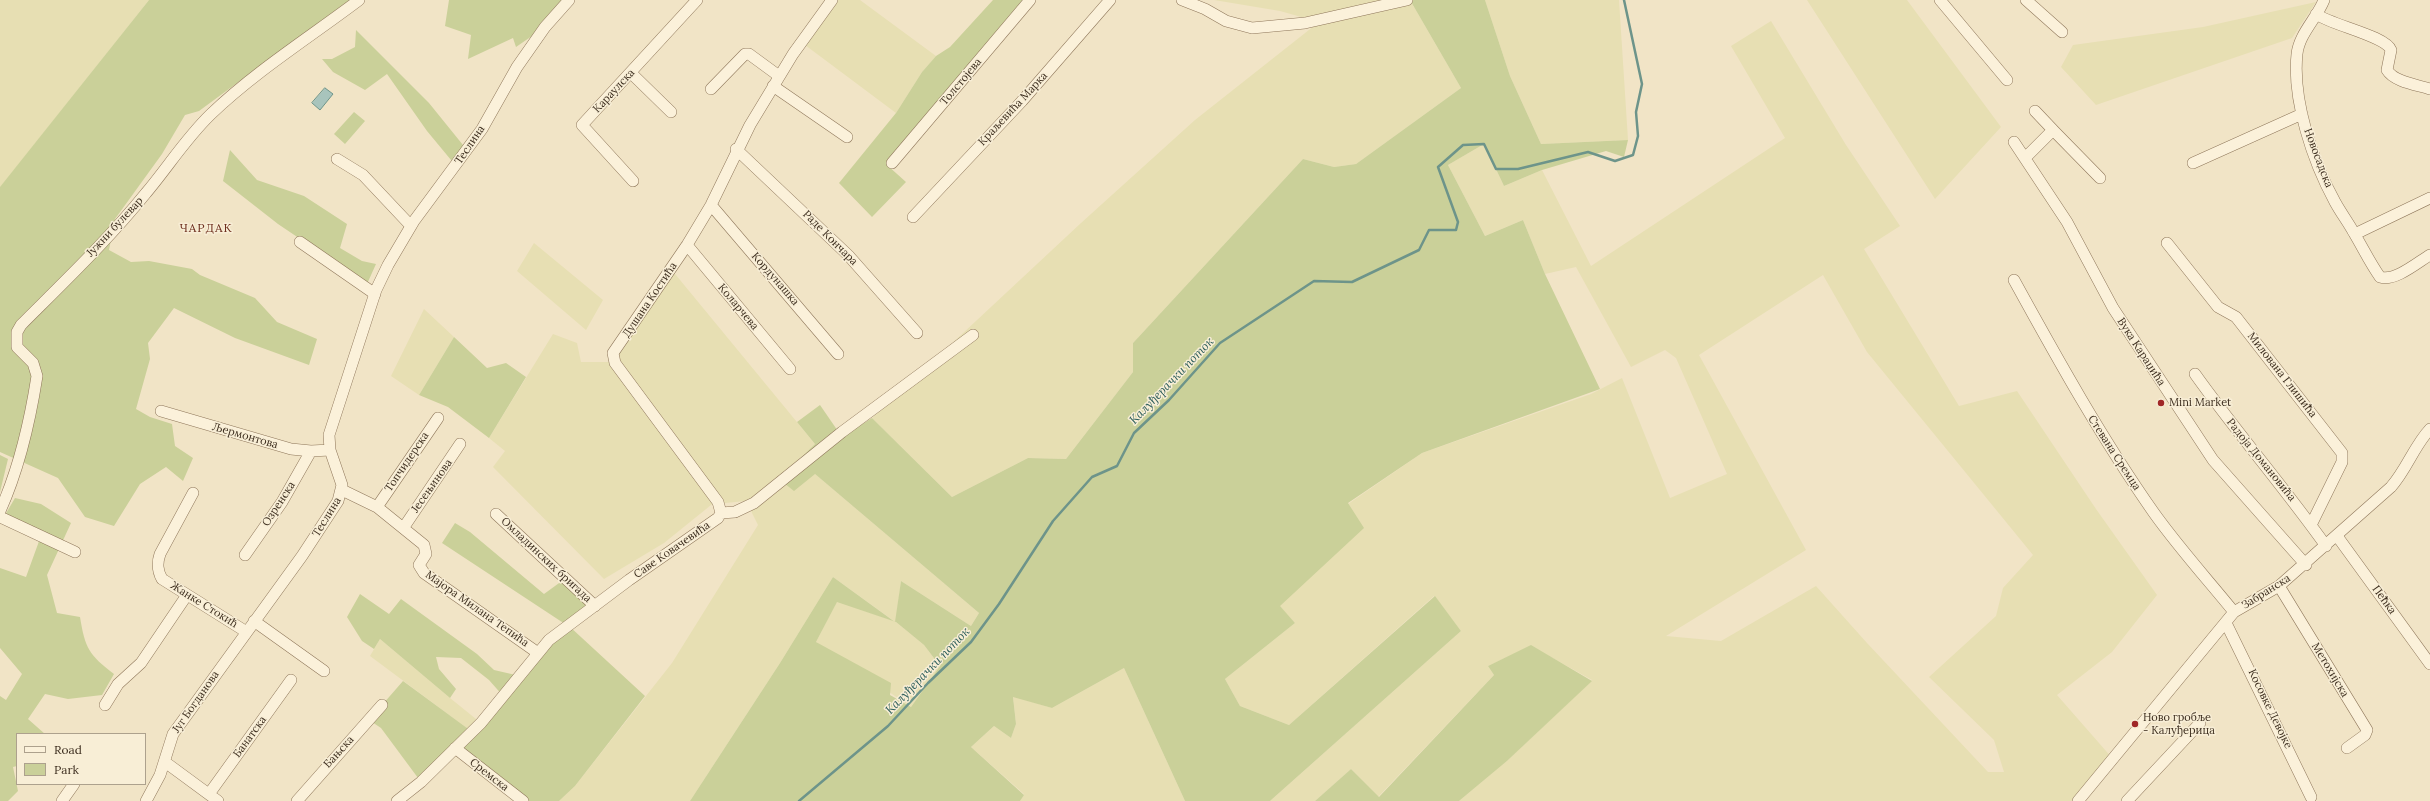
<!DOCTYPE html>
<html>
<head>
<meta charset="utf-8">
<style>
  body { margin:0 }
  #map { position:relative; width:2430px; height:801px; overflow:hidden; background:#f1e4c6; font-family:Lora,serif }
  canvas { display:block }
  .legend { position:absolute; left:16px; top:733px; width:130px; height:52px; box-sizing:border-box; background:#f8eed6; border:1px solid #ada18d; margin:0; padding:5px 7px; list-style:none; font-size:12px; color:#3d2e1f }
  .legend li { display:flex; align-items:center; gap:8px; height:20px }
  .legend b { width:20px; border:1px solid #ada18d }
</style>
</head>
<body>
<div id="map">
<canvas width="2430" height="801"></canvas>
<ul class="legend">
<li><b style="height:5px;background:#fbf1da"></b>Road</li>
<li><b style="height:11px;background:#cad099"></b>Park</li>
</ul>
</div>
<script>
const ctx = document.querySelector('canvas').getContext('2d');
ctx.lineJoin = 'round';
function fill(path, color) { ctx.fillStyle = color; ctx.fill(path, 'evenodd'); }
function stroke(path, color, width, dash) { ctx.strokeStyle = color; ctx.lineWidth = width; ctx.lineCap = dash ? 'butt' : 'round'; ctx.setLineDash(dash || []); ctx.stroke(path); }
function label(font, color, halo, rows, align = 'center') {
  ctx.font = font + ' Lora,serif'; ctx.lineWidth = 3; ctx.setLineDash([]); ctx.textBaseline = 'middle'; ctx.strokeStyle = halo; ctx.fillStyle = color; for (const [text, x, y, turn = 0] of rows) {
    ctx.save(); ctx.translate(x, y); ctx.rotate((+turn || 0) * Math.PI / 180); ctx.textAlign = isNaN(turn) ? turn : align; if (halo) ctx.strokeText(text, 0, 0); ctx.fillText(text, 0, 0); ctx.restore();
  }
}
fill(new Path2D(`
  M 0,0 L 149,0 L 0,188 Z
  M 833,0 L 860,0 L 936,56 L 922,72 L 896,113 L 801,42 Z
  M 1214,0 L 1410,0 L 1461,88 L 1356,164 L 1334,167 L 1303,159 L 1133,343 L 1133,372 L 1066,459 L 1028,458 L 952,497 L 872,418 L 1081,223 L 1195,120 L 1319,22 L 1280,11 Z
  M 1485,0 L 1619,0 L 1628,140 L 1541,144 L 1510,76 Z
  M 1807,0 L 1907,0 L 2001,127 L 1935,199 Z
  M 2316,2 L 2292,38 L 2096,105 L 2061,67 L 2073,45 L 2203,27 Z
  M 1771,21 L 1846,145 L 1900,226 L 1864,249 L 1959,406 L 2017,391 L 2096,509 L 2157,595 L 2112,652 L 2057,695 L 2113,759 L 2078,801 L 1459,801 L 1507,761 L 1592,680 L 1531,646 L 1488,666 L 1494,675 L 1378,797 L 1351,769 L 1315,801 L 1270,801 L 1461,631 L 1434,596 L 1289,725 L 1240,706 L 1225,679 L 1295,623 L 1279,606 L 1348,504 L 1422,453 L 1591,394 L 1622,378 L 1670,498 L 1727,474 L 1676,358 L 1665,350 L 1631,367 L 1576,267 L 1545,274 L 1523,220 L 1485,236 L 1448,165 L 1484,144 L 1504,186 L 1542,170 L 1591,266 L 1785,138 L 1731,46 ZM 1823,275 L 1867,352 L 2033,555 L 2003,588 L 1996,616 L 1929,677 L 1994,740 L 2004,772 L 1988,772 L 1867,643 L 1816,586 L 1721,641 L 1666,636 L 1806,550 L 1699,355 Z
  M 534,243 L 603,300 L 586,330 L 517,271 Z
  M 671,269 L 815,444 L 779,478 L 815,474 L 979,613 L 971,626 L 901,581 L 896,622 L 924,645 L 940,666 L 911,707 L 816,642 L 837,601 L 894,621 L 833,577 L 780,663 L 690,801 L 559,801 L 575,786 L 672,663 L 758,525 L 746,501 L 725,503 L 716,501 L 664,543 L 604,579 L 493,467 L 505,451 L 489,438 L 553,334 L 577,343 L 581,362 L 614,362 L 613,353 Z
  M 424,309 L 454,337 L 419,395 L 391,376 Z
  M 380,639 L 450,698 L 481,723 L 472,732 L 370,656 Z
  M 1124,668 L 1185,801 L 1020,801 L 1024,794 L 971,747 L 994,726 L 1011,738 L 1016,724 L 1013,696 L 1052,708 Z`), '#e7dfb3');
fill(new Path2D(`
  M 149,0 L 350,0 L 199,111 L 185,115 L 162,154 L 115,219 L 109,250 L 131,262 L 149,261 L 192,269 L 200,275 L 255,298 L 277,322 L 317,339 L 309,365 L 235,338 L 174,308 L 148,343 L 150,359 L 136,409 L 150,417 L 172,424 L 175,446 L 193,458 L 183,481 L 166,467 L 140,484 L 114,526 L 85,517 L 58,478 L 0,452 L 0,187 Z
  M 449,0 L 569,0 L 545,27 L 516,47 L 513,38 L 468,59 L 471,35 L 445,26 Z
  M 993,0 L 1029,0 L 887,165 L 906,182 L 872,217 L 839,183 L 896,113 L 922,72 L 936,56 L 950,47 Z
  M 1410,0 L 1485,0 L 1510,76 L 1541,144 L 1628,140 L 1624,157 L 1606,151 L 1542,170 L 1504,186 L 1484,144 L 1448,165 L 1485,236 L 1523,220 L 1545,274 L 1600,389 L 1422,453 L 1348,503 L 1364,528 L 1280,606 L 1295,623 L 1225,679 L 1240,706 L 1289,725 L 1435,596 L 1461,631 L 1270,801 L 1185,801 L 1124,668 L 1052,708 L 1013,697 L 1016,724 L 1011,738 L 994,726 L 971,747 L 1024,795 L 1020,801 L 690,801 L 780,663 L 833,577 L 895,622 L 901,581 L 971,626 L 979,613 L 815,474 L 794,491 L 779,479 L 815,444 L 797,422 L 820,405 L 842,437 L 872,418 L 952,497 L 1028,458 L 1066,459 L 1133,372 L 1133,343 L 1303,159 L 1334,167 L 1356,164 L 1461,88 ZM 837,602 L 896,622 L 924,645 L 940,666 L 911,707 L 890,695 L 891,683 L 816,642 Z
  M 356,30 L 429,103 L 467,150 L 456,166 L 427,131 L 387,74 L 365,90 L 333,72 L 322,59 L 332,59 L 355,47 Z
  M 354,112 L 365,121 L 345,144 L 334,134 Z
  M 230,150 L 257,180 L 304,196 L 347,224 L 340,248 L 362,261 L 376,264 L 367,284 L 278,224 L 223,181 Z
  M 454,337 L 487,368 L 506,363 L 526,377 L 489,438 L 448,407 L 419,395 Z
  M 0,455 L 8,459 L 0,492 Z
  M 15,498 L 41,504 L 71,523 L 47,575 L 57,613 L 80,617 C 85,648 89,655 114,674 L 102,695 L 68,699 L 45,694 L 28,719 L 45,734 L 17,734 L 17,766 L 13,767 L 18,791 L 8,801 L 0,801 L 0,696 L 6,700 L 22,674 L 0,648 L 0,568 L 26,577 L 42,533 L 5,515 Z
  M 455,523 L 470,532 L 544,594 L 566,578 L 595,606 L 569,626 L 645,696 L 575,786 L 559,801 L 523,801 L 455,749 L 421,782 L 381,728 L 369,720 L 403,681 L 471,731 L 504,697 L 489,680 L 461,658 L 436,657 L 439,669 L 456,689 L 450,698 L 380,639 L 374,649 L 362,641 L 347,617 L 360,594 L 389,614 L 401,599 L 477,654 L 494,670 L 520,676 L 568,626 L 442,543 Z
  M 1531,645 L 1592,681 L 1507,761 L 1459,801 L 1315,801 L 1351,769 L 1379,797 L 1494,675 L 1488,666 Z`), '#cad099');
const water = new Path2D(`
  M 325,88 L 333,94 L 320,110 L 312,103 Z`);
fill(water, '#a8c4bc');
stroke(water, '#6d948a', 1);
stroke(new Path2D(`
  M 799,801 L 888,726 L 928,683 L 971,642 L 999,604 L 1053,521 L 1092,477 L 1117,466 L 1134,433 L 1169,400 L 1220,343 L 1314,281 L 1352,282 L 1419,250 L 1429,230 L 1456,230 L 1458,222 L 1438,167 L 1463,145 L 1484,144 L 1496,169 L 1518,169 L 1588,152 L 1615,161 L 1633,155 L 1638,136 L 1636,112 L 1642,84 L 1624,0`), '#6d948a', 2.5);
const minor = new Path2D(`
  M 1182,0 L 1205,9 L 1226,21 L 1252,28 L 1305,23 L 1407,0
  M 1940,0 L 2007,80
  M 2026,0 L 2062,32
  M 2324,0 C 2317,18 2299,34 2297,54 C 2292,100 2313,162 2335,202 C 2341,213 2348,222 2354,233 C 2363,248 2370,263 2380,277 C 2395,282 2418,262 2430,255
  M 2316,14 C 2331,25 2386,36 2391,50 L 2387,70 C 2394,82 2418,85 2430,89
  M 631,73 L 671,112
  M 773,86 L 847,137
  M 711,89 L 745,54 L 749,54 L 779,76
  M 2053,130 L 2100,178
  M 2014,142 L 2067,222 L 2113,308 L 2213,460 L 2306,565
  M 736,149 L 848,255 L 917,333
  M 2025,158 L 2053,130 L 2035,111
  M 337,159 L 363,175 L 411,226
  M 892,163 L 1030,0
  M 2193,163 L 2302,114
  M 633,181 L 582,125 L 697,0
  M 711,205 L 838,354
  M 913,217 L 1022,101 L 1110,0
  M 2355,234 L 2430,198
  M 300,242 L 375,294
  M 2167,243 L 2218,307 L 2236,317 L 2342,453 L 2342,462 L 2311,525
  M 687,245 L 790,369
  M 2014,280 C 2058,360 2102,439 2154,513 C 2179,548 2208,580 2234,612
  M 2195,374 C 2237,433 2284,487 2326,546
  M 161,411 L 291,449 L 311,451 L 330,450
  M 342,490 L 377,507 L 424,545 L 426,554 L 419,565 L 424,573 L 538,653
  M 193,493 L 160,554 C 157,563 157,570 162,579 L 245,631
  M 377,507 L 438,418
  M 0,511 C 19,469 30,421 37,376 L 33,363 L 17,347 L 17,332 L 21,325 C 64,282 108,240 146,193 C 168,167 186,138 211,114 C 256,71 310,37 359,0
  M 721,513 L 718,502 L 615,363 L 613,353 L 687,245 L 711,205 L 750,125 L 793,54 L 832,0
  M 721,513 L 735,512 L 754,503 L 842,432 L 973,335
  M 496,514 L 595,606
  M 0,517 L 75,552
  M 404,527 L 460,444
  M 2337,536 L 2430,664
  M 245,555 L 282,502 L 311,451
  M 2279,586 L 2367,730 L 2365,735 L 2347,748
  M 254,621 L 324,671
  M 2226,623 L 2311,797
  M 105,705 L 118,684 L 141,663 L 187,595
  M 455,748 L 523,801
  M 165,762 L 218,801
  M 209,794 L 291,680
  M 62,801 L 74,784
  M 146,801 L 160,775 L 173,734 L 302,556 L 338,501 L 342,485 L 330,450 L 329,435 L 376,290 L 388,265 L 414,221 L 482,129 L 517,67 L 545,27 L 569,0
  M 297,801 L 382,705
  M 397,801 L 421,782 L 481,723 L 549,640 L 629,580 L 718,518 L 721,513
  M 2078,801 L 2234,612 L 2279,586 L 2391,487 C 2407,469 2414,446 2430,429
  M 2127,801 L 2200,723`);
stroke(minor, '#8e765a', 12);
stroke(minor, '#fbf1da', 11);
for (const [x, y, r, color] of [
  [2161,403,4,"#a02727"],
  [2135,724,4,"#a02727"]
]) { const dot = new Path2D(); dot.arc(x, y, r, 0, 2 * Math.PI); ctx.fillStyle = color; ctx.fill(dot); stroke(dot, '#f8eed6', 1.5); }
label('11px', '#3d2e1f', '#f8eed6', [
  ["Толстојева",961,82,-50],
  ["Караулска",614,91,-47],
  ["Краљевића Марка",1013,109,-47],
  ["Теслина",470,145,-56],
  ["Новосадска",2318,158,69],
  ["Јужни булевар",115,227,-47],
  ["Раде Кончара",830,238,45],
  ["Кордунашка",775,279,49],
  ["Душана Костића",650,300,-56],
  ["Коларчева",738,307,50],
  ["Вука Караџића",2141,352,57],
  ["Милована Глишића",2282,375,52],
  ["Љермонтова",245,436,16],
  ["Стевана Сремца",2114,453,57],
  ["Радоја Домановића",2261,460,51],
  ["Топчидерска",407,462,-56],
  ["Јесењинова",432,486,-55],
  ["Озренска",279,504,-57],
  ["Теслина",327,517,-58],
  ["Саве Ковачевића",672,550,-35],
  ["Омладинских бригада",546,560,43],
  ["Забранска",2266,592,-32],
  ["Пећка",2384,600,54],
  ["Жанке Стокић",204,605,32],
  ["Мајора Милана Тепића",477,609,35],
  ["Метохијска",2330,670,59],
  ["Југ Богданова",196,702,-55],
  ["Косовке Девојке",2270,709,64],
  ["Банатска",250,737,-54],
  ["Бањска",339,752,-48],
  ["Сремска",489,775,38]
]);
label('11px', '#3d2e1f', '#f8eed6', [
  ["Mini Market",2169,403],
  ["Ново гробље",2143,718],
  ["- Калуђерица",2143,731]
], 'left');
ctx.letterSpacing = '1px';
label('12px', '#6c2d1c', '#f8eed6', [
  ["ЧАРДАК",206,229]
]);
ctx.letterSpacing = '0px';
label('italic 12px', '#2d5e5b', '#f8eed6', [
  ["Калуђерачки поток",1172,381,-46],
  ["Калуђерачки поток",928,671,-46]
]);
</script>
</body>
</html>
